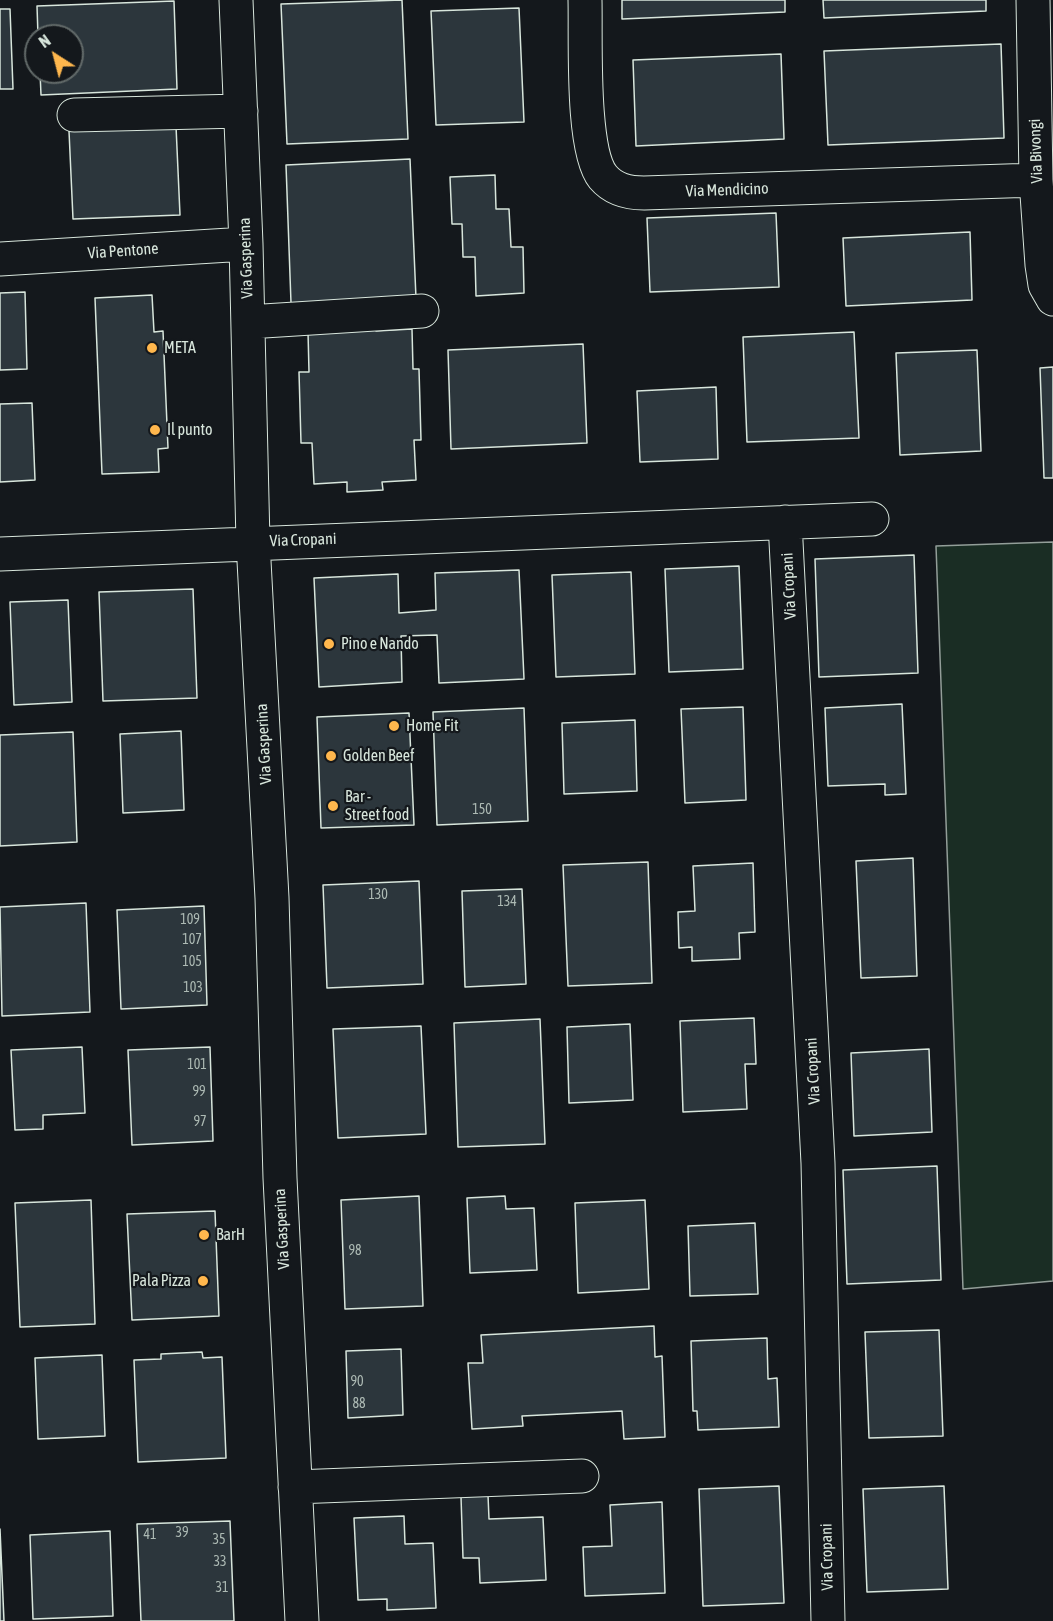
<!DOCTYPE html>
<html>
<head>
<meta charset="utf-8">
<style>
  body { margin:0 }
  #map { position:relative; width:1053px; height:1621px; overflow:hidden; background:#14181c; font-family:"Asap Condensed",sans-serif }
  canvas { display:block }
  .north { position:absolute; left:24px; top:24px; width:60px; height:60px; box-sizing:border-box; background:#14181c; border:2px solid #626a69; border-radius:50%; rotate:324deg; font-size:16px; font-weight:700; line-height:24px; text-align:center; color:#d8e6dc }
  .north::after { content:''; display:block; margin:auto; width:21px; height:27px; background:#ffb74d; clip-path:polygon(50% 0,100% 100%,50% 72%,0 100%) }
</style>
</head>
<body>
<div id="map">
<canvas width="1053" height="1621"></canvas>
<div class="north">N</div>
</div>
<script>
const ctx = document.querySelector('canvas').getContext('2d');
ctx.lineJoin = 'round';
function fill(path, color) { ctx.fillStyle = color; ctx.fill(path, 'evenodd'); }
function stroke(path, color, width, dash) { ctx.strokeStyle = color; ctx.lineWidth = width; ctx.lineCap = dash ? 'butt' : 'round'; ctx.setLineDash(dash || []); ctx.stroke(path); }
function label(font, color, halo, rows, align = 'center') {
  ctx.font = font + ' "Asap Condensed",sans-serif'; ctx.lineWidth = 4.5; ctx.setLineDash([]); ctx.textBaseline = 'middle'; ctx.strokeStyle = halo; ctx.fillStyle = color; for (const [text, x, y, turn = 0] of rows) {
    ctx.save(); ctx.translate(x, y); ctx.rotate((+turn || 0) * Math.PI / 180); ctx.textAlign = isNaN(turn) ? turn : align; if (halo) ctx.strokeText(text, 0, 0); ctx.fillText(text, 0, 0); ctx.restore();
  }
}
const green = new Path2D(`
  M 1053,542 L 1053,1281 L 963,1289 L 936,546 Z`);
fill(green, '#1a2d24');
stroke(green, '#939e99', 1.5);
const building = new Path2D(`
  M 402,0 L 408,139 L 287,144 L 281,4 Z
  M 622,0 L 785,0 L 785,12 L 622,19 Z
  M 823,0 L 986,0 L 986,11 L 824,18 Z
  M 174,1 L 177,89 L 41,95 L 40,72 L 72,72 L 72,36 L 38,36 L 37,6 Z
  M 519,8 L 524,122 L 436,125 L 431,11 Z
  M 0,9 L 10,9 L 13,89 L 0,89 Z
  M 1001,44 L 1004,138 L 828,145 L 824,51 Z
  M 781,54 L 784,139 L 636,146 L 633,60 Z
  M 176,126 L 180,215 L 73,219 L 69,131 Z
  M 410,159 L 416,298 L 291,303 L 286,165 Z
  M 495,175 L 496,209 L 509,209 L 511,247 L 523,247 L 524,293 L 476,296 L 475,257 L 463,257 L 462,224 L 452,224 L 450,177 Z
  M 776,213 L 779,287 L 650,292 L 647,218 Z
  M 970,232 L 972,300 L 846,306 L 843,238 Z
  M 25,292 L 27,369 L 0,370 L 0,293 Z
  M 152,295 L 154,332 L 163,331 L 168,448 L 158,449 L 159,472 L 102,474 L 95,298 Z
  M 376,322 L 376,331 L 412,329 L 413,369 L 419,369 L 421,440 L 414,440 L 416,480 L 382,482 L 383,490 L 347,492 L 347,482 L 314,484 L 312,443 L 301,443 L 299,372 L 309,372 L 308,332 Z
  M 854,332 L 859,438 L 747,442 L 743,337 Z
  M 583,344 L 587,443 L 451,449 L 448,350 Z
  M 977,350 L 981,451 L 900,455 L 896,353 Z
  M 1053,367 L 1053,478 L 1044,478 L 1040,368 Z
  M 716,387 L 718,459 L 640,462 L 637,391 Z
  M 32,403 L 35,480 L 0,482 L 0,404 Z
  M 914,555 L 918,673 L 819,677 L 815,559 Z
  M 739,566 L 743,669 L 669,672 L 665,569 Z
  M 519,570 L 524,679 L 439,683 L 437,635 L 401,636 L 402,682 L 319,687 L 314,578 L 398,574 L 399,613 L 436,610 L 435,573 Z
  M 631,572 L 635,674 L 556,677 L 552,575 Z
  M 193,589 L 197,698 L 103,701 L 99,592 Z
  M 68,600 L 72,702 L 14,705 L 10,602 Z
  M 902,704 L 906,794 L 885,795 L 885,784 L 828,786 L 825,708 Z
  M 743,707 L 746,800 L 685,803 L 681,709 Z
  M 524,708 L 528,821 L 437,825 L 433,712 Z
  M 409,713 L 414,825 L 321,828 L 317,717 Z
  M 635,720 L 637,791 L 564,794 L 562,723 Z
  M 181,731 L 184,810 L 123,813 L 120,734 Z
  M 73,732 L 77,842 L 0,846 L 0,735 Z
  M 913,858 L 917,976 L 861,978 L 856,861 Z
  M 648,862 L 652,983 L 568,986 L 563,865 Z
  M 753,863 L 755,932 L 739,933 L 740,959 L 692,961 L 692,947 L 679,948 L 678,912 L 695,911 L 693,866 Z
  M 419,881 L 423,984 L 327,988 L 323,885 Z
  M 522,889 L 526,984 L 465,987 L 462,891 Z
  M 86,903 L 90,1012 L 2,1016 L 0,907 Z
  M 204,906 L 207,1005 L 121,1009 L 117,910 Z
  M 754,1018 L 756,1064 L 745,1064 L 747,1109 L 683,1112 L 680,1021 Z
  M 540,1019 L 545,1144 L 458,1147 L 454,1023 Z
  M 630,1024 L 633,1100 L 569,1103 L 567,1027 Z
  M 421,1026 L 426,1134 L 338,1138 L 333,1029 Z
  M 82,1047 L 85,1113 L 43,1115 L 43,1129 L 15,1130 L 11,1050 Z
  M 210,1047 L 213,1141 L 132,1145 L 128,1050 Z
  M 929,1049 L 932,1132 L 854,1136 L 851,1053 Z
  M 937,1166 L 941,1280 L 847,1284 L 843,1170 Z
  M 419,1196 L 423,1306 L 345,1309 L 341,1200 Z
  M 505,1196 L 506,1209 L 534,1208 L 537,1270 L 470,1273 L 467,1198 Z
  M 91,1200 L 95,1324 L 20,1327 L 15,1203 Z
  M 645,1200 L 649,1289 L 578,1293 L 575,1203 Z
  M 215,1211 L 219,1316 L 132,1320 L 127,1214 Z
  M 755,1223 L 758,1294 L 690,1296 L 688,1226 Z
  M 654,1326 L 655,1357 L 662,1356 L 665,1437 L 624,1439 L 622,1411 L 522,1416 L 523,1426 L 472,1429 L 468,1363 L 483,1363 L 481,1335 Z
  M 939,1330 L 943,1436 L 869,1438 L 865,1332 Z
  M 767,1338 L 768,1379 L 777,1378 L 779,1427 L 698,1430 L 697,1411 L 693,1411 L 691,1341 Z
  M 401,1349 L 403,1415 L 348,1418 L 346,1351 Z
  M 202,1352 L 203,1358 L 222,1357 L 226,1458 L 138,1462 L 134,1360 L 161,1359 L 161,1354 Z
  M 102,1355 L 105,1436 L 38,1439 L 35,1358 Z
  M 779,1486 L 784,1603 L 703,1606 L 699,1489 Z
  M 944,1486 L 948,1589 L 867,1592 L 863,1489 Z
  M 488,1495 L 489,1519 L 543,1517 L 546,1580 L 480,1583 L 479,1558 L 463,1558 L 461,1497 Z
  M 662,1502 L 665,1593 L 585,1596 L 583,1547 L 612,1546 L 610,1505 Z
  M 404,1516 L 405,1544 L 433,1543 L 436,1608 L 387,1610 L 387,1599 L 358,1600 L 354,1518 Z
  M 230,1521 L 234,1621 L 141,1621 L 137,1524 Z
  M 0,1529 L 4,1621 L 0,1621 Z
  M 110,1531 L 113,1616 L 33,1619 L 30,1535 Z`);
fill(building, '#2c363c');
stroke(building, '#d8e6dc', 1.5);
const minor = new Path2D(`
  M 236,0 L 246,244 L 253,542 L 272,898 L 280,1178 L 302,1621
  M 585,0 C 586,39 581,150 603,177 C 614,190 628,193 644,193 L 1036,180
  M 1033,0 L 1036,180 L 1042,265 L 1045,285 L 1053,299
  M 74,115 L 241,111
  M 0,259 L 246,244
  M 248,322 L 422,311
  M 785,522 L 818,1163 L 828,1621
  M 0,554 L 872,519
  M 295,1487 L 582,1476`);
stroke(minor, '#d8e6dc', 35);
stroke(minor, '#14181c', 33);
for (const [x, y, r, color] of [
  [152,348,6,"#ffb74d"],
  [155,430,6,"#ffb74d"],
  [329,644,6,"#ffb74d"],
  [394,726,6,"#ffb74d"],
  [331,756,6,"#ffb74d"],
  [333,806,6,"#ffb74d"],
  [204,1235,6,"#ffb74d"],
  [203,1281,6,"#ffb74d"]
]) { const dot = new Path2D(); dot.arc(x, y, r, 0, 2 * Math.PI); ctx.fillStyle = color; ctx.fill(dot); stroke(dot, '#14181c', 2); }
label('14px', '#adbab4', null, [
  ["150",482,810],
  ["130",378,895],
  ["134",507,902],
  ["109",190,920],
  ["107",192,940],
  ["105",192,962],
  ["103",193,988],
  ["101",197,1065],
  ["99",199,1092],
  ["97",200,1122],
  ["98",355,1251],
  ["90",357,1382],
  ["88",359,1404],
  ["39",182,1533],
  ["41",150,1535],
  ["35",219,1540],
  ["33",220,1562],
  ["31",222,1588]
]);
label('16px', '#d8e6dc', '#14181c', [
  ["Via Bivongi",1036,151,-92],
  ["Via Mendicino",727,190,-2],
  ["Via Pentone",123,251,-4],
  ["Via Gasperina",246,258,-92],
  ["Via Cropani",303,540,-2],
  ["Via Cropani",789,586,-93],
  ["Via Gasperina",264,744,-93],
  ["Via Cropani",813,1071,-93],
  ["Via Gasperina",282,1229,-93],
  ["Via Cropani",827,1557,-91]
]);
label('16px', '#d8e6dc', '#14181c', [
  ["META",164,348],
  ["Il punto",167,430],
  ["Pino e Nando",341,644],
  ["Home Fit",406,726],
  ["Golden Beef",343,756],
  ["Bar -",345,797],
  ["Street food",345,815],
  ["BarH",216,1235],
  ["Pala Pizza",191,1281,"right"]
], 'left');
</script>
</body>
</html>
